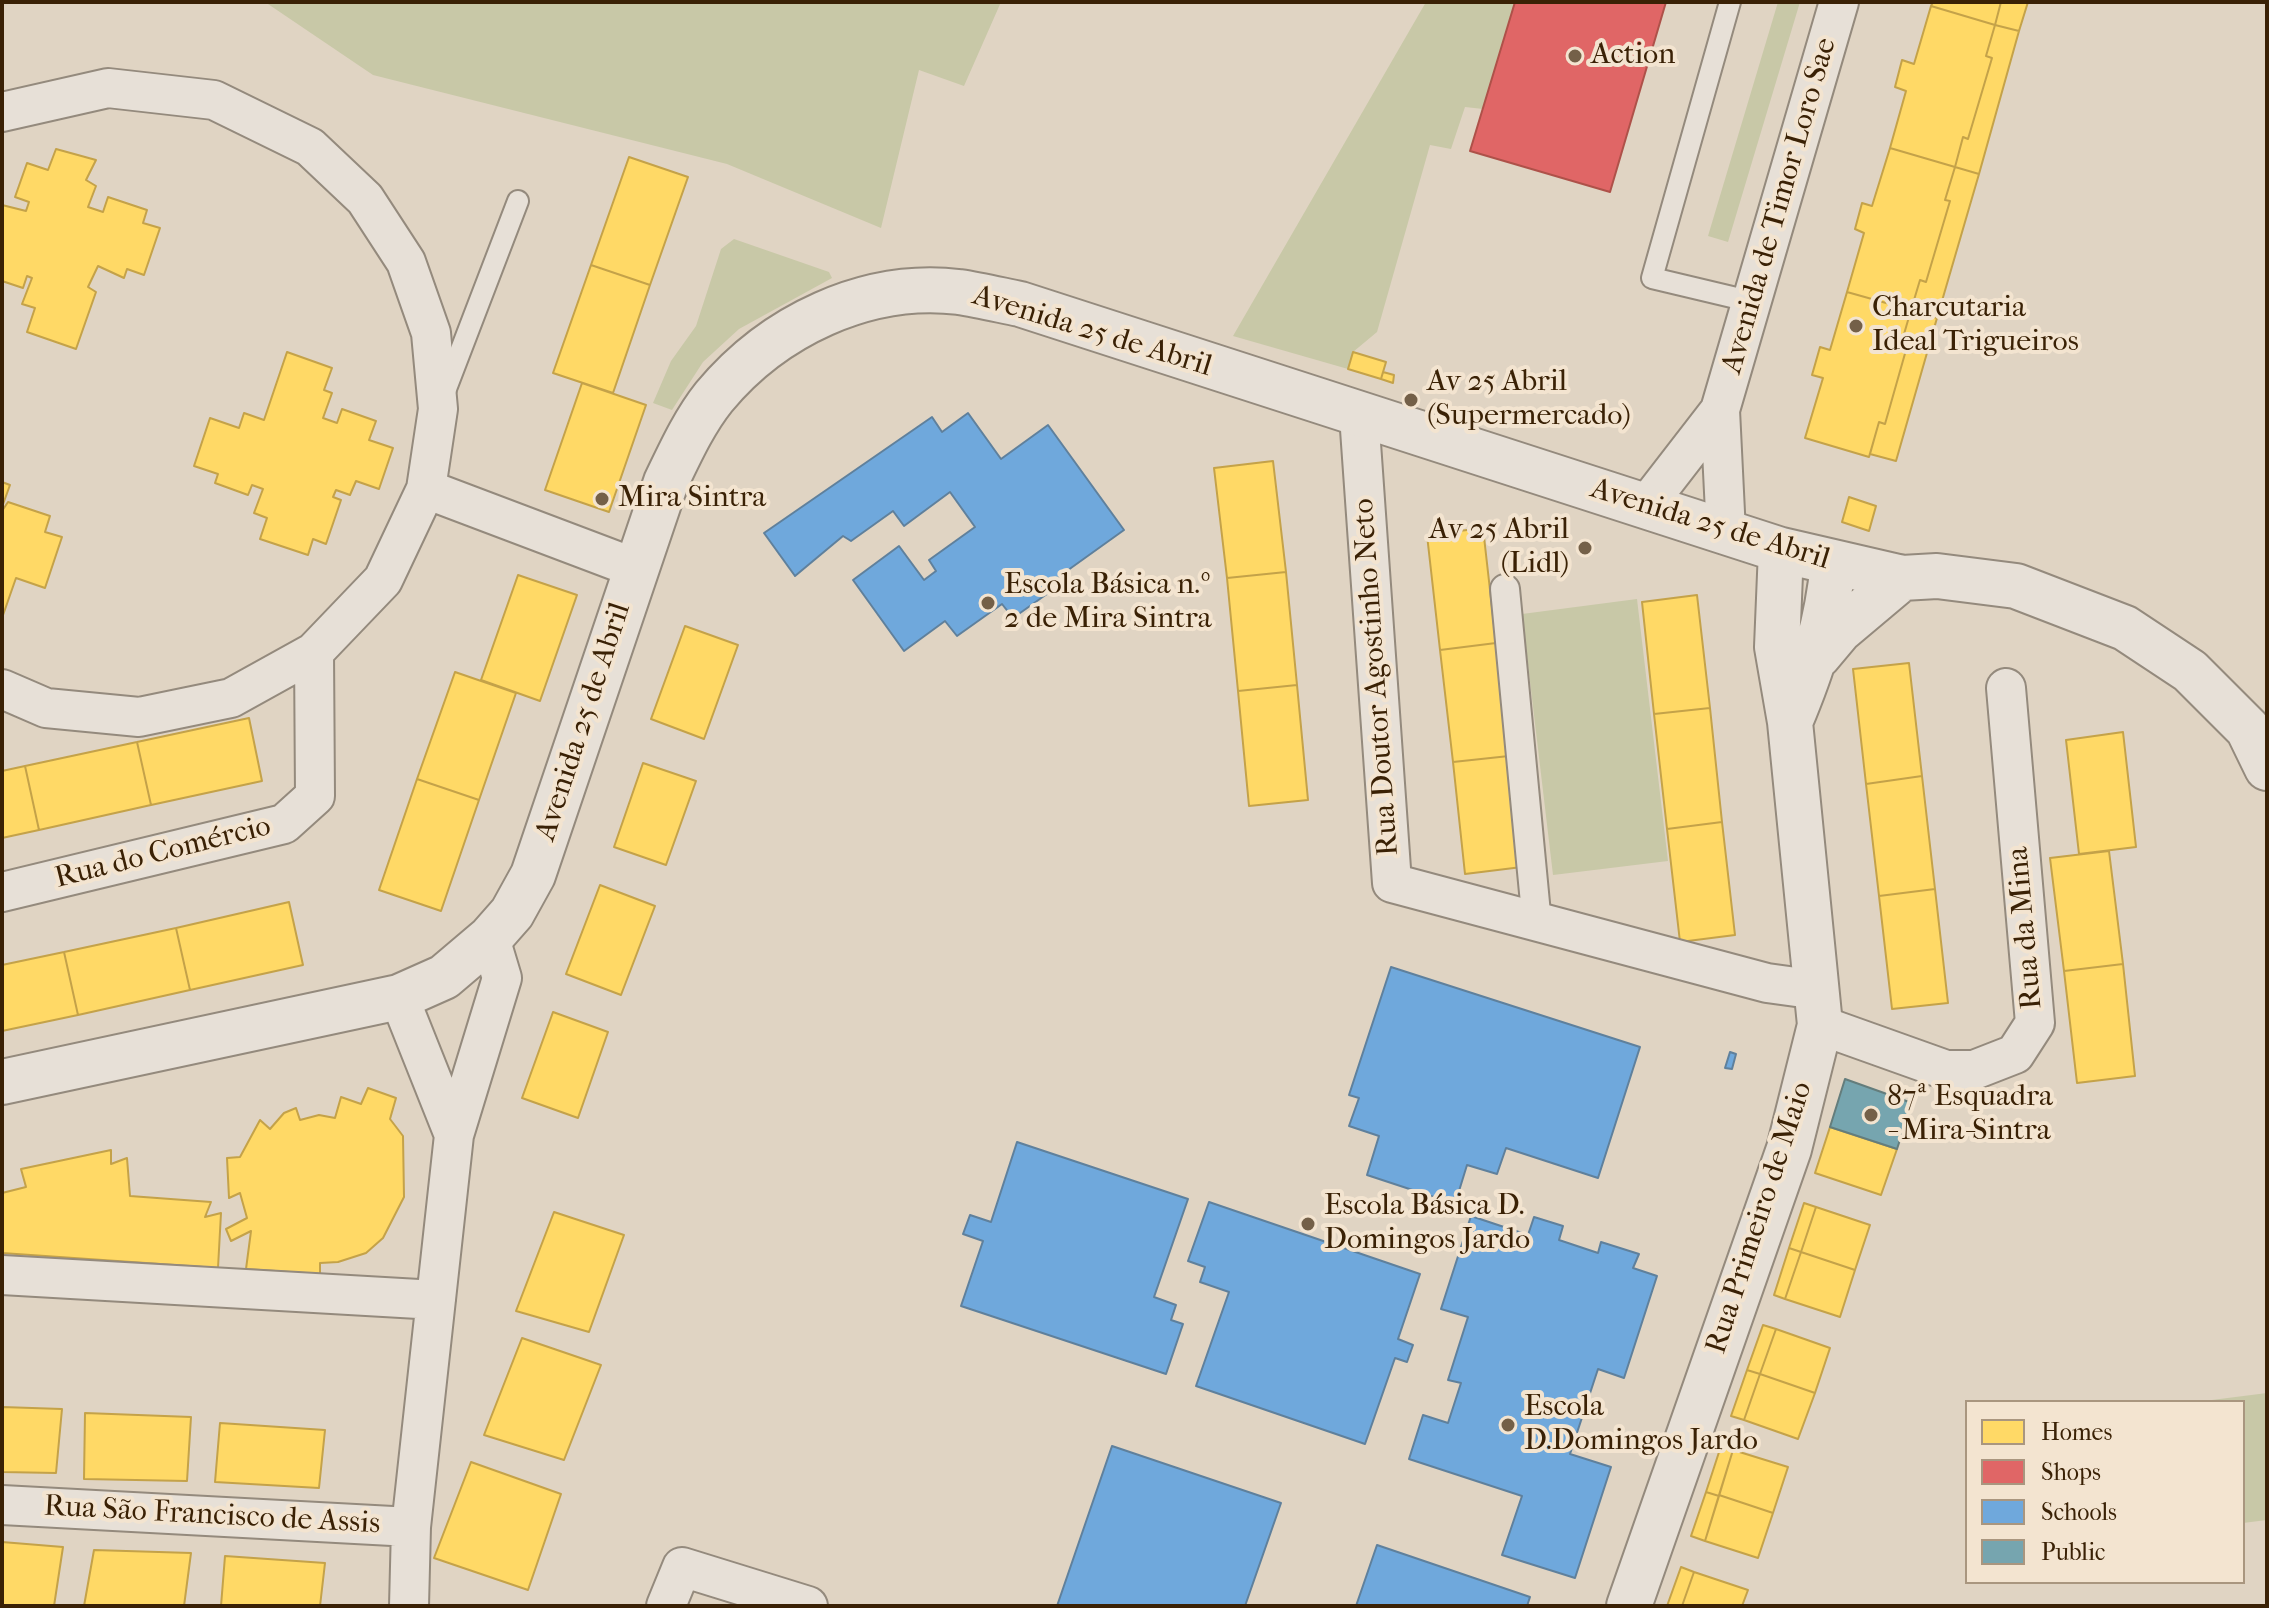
<!DOCTYPE html>
<html>
<head>
<meta charset="utf-8">
<style>
  body { margin:0 }
  #map { position:relative; width:2269px; height:1608px; overflow:hidden; background:#e0d4c3; font-family:"IM FELL French Canon",serif }
  canvas { display:block }
  .frame { position:absolute; inset:0; border:4px solid #3a2105; pointer-events:none }
  .legend { position:absolute; left:1965px; top:1400px; width:280px; height:184px; box-sizing:border-box; background:#f3e4d0; border:2px solid #a9967f; margin:0; padding:10px 14px; list-style:none; font-size:24px; color:#3a2105 }
  .legend li { display:flex; align-items:center; gap:16px; height:40px }
  .legend b { width:40px; border:2px solid #a9967f }
</style>
</head>
<body>
<div id="map">
<canvas width="2269" height="1608"></canvas>
<div class="frame"></div>
<ul class="legend">
<li><b style="height:22px;background:#ffd966"></b>Homes</li>
<li><b style="height:22px;background:#e06666"></b>Shops</li>
<li><b style="height:22px;background:#6fa8dc"></b>Schools</li>
<li><b style="height:22px;background:#76a5af"></b>Public</li>
</ul>
</div>
<script>
const ctx = document.querySelector('canvas').getContext('2d');
ctx.lineJoin = 'round';
function fill(path, color) { ctx.fillStyle = color; ctx.fill(path, 'evenodd'); }
function stroke(path, color, width, dash) { ctx.strokeStyle = color; ctx.lineWidth = width; ctx.lineCap = dash ? 'butt' : 'round'; ctx.setLineDash(dash || []); ctx.stroke(path); }
function label(font, color, halo, rows, align = 'center') {
  ctx.font = font + ' "IM FELL French Canon",serif'; ctx.lineWidth = 8; ctx.setLineDash([]); ctx.textBaseline = 'middle'; ctx.strokeStyle = halo; ctx.fillStyle = color; for (const [text, x, y, turn = 0] of rows) {
    ctx.save(); ctx.translate(x, y); ctx.rotate((+turn || 0) * Math.PI / 180); ctx.textAlign = isNaN(turn) ? turn : align; if (halo) ctx.strokeText(text, 0, 0); ctx.fillText(text, 0, 0); ctx.restore();
  }
}
fill(new Path2D(`
  M 265,2 L 1001,2 L 964,86 L 919,70 L 881,228 L 727,164 L 373,75 Z
  M 1426,2 L 1515,2 L 1483,109 L 1465,107 L 1451,149 L 1430,145 L 1377,332 L 1353,352 L 1348,369 L 1233,336 Z
  M 1778,2 L 1800,2 L 1728,242 L 1708,236 Z
  M 734,239 L 829,272 L 832,278 L 739,329 L 703,362 L 672,410 L 653,403 L 671,361 L 696,326 L 721,249 Z
  M 1637,599 L 1668,861 L 1553,875 L 1522,614 Z
  M 2267,1393 L 2267,1520 L 2243,1523 L 2243,1402 L 2204,1401 Z`), '#c8c8a7');
const homes = new Path2D(`
  M 1933,2 L 2001,2 L 1995,25 L 1931,6 Z
  M 2001,2 L 2028,2 L 2019,31 L 1995,25 Z
  M 1931,6 L 1995,25 L 1986,56 L 1992,58 L 1968,139 L 1963,137 L 1955,167 L 1890,148 L 1906,91 L 1895,87 L 1902,60 L 1914,64 Z
  M 1995,25 L 2019,31 L 1979,174 L 1955,167 L 1963,137 L 1968,139 L 1992,58 L 1986,56 Z
  M 1890,148 L 1955,167 L 1945,200 L 1950,201 L 1926,282 L 1920,280 L 1911,310 L 1847,292 L 1864,233 L 1855,229 L 1862,203 L 1872,206 Z
  M 56,149 L 96,160 L 86,180 L 96,186 L 88,207 L 103,212 L 108,197 L 147,210 L 143,223 L 160,228 L 144,275 L 127,269 L 124,278 L 98,266 L 88,287 L 96,292 L 76,349 L 27,332 L 35,308 L 22,304 L 32,278 L 27,276 L 23,288 L 2,281 L 2,205 L 26,211 L 29,202 L 15,197 L 27,163 L 48,170 Z
  M 629,157 L 688,177 L 650,285 L 591,265 Z
  M 1955,167 L 1979,174 L 1937,318 L 1911,310 L 1920,280 L 1926,282 L 1950,201 L 1945,200 Z
  M 591,265 L 650,285 L 613,393 L 553,373 Z
  M 1847,292 L 1911,310 L 1902,341 L 1908,343 L 1885,424 L 1879,422 L 1869,457 L 1805,438 L 1823,378 L 1812,375 L 1820,347 L 1830,350 Z
  M 1911,310 L 1937,318 L 1896,461 L 1870,454 L 1879,422 L 1885,424 L 1908,343 L 1902,341 Z
  M 287,352 L 332,368 L 324,390 L 332,393 L 323,418 L 337,423 L 342,409 L 376,421 L 369,440 L 393,448 L 379,489 L 356,481 L 350,495 L 336,490 L 333,497 L 341,500 L 326,544 L 313,539 L 308,555 L 260,539 L 267,518 L 254,513 L 263,489 L 252,485 L 248,495 L 215,483 L 218,474 L 194,466 L 210,418 L 239,428 L 244,413 L 264,420 Z
  M 1353,352 L 1386,362 L 1381,379 L 1348,369 Z
  M 1383,372 L 1394,375 L 1393,383 L 1381,379 Z
  M 582,383 L 646,405 L 609,512 L 545,490 Z
  M 1273,461 L 1286,572 L 1227,578 L 1214,468 Z
  M 2,482 L 10,485 L 2,507 Z
  M 1849,497 L 1876,506 L 1869,531 L 1842,522 Z
  M 8,502 L 50,516 L 45,532 L 62,537 L 45,588 L 16,578 L 2,618 L 2,511 Z
  M 1483,528 L 1496,643 L 1440,650 L 1427,535 Z
  M 1286,572 L 1297,685 L 1238,691 L 1227,578 Z
  M 518,575 L 577,595 L 540,701 L 481,680 Z
  M 1697,595 L 1710,708 L 1654,714 L 1642,602 Z
  M 685,626 L 738,645 L 704,739 L 651,719 Z
  M 1496,643 L 1509,756 L 1453,762 L 1440,650 Z
  M 1909,663 L 1922,776 L 1866,784 L 1853,669 Z
  M 455,672 L 516,693 L 479,800 L 417,779 Z
  M 1297,685 L 1308,800 L 1249,806 L 1238,691 Z
  M 1710,708 L 1722,822 L 1667,829 L 1654,714 Z
  M 249,718 L 262,781 L 151,805 L 137,742 Z
  M 2123,732 L 2136,847 L 2079,854 L 2066,740 Z
  M 137,742 L 151,805 L 39,830 L 25,766 Z
  M 1509,756 L 1522,867 L 1465,874 L 1453,762 Z
  M 643,763 L 696,781 L 666,865 L 614,847 Z
  M 25,766 L 39,830 L 2,838 L 2,771 Z
  M 1922,776 L 1935,889 L 1879,896 L 1866,784 Z
  M 417,779 L 479,800 L 441,911 L 379,890 Z
  M 1722,822 L 1735,935 L 1680,942 L 1667,829 Z
  M 2109,851 L 2123,964 L 2064,971 L 2050,858 Z
  M 600,885 L 655,906 L 621,995 L 566,974 Z
  M 1935,889 L 1948,1003 L 1892,1009 L 1879,896 Z
  M 289,902 L 303,965 L 190,990 L 176,928 Z
  M 176,928 L 190,990 L 78,1015 L 64,952 Z
  M 64,952 L 78,1015 L 2,1031 L 2,965 Z
  M 2123,964 L 2135,1076 L 2077,1083 L 2064,971 Z
  M 553,1012 L 608,1032 L 578,1118 L 522,1098 Z
  M 368,1088 L 396,1098 L 390,1119 L 403,1136 L 404,1197 L 383,1238 L 366,1253 L 338,1262 L 320,1263 L 320,1274 L 246,1269 L 251,1231 L 231,1241 L 226,1229 L 247,1218 L 240,1193 L 229,1198 L 227,1158 L 240,1157 L 260,1120 L 270,1129 L 284,1113 L 296,1108 L 300,1120 L 319,1115 L 335,1118 L 341,1097 L 361,1104 Z
  M 1830,1127 L 1897,1149 L 1881,1195 L 1815,1173 Z
  M 111,1150 L 111,1164 L 127,1158 L 130,1196 L 211,1202 L 205,1217 L 221,1213 L 218,1268 L 2,1253 L 2,1193 L 26,1187 L 21,1169 Z
  M 1804,1203 L 1816,1207 L 1801,1252 L 1789,1248 Z
  M 1816,1207 L 1870,1225 L 1855,1270 L 1801,1252 Z
  M 554,1212 L 624,1235 L 589,1332 L 516,1311 Z
  M 1789,1248 L 1801,1252 L 1785,1299 L 1774,1295 Z
  M 1801,1252 L 1855,1270 L 1840,1317 L 1785,1299 Z
  M 1763,1325 L 1776,1329 L 1760,1374 L 1747,1370 Z
  M 1776,1329 L 1830,1348 L 1815,1393 L 1760,1374 Z
  M 522,1338 L 601,1365 L 564,1460 L 484,1435 Z
  M 1747,1370 L 1760,1374 L 1744,1420 L 1731,1416 Z
  M 1760,1374 L 1815,1393 L 1798,1439 L 1744,1420 Z
  M 2,1407 L 62,1409 L 56,1473 L 2,1472 Z
  M 85,1413 L 191,1417 L 187,1481 L 84,1479 Z
  M 220,1423 L 325,1430 L 319,1488 L 215,1482 Z
  M 1721,1446 L 1733,1450 L 1719,1496 L 1706,1492 Z
  M 1733,1450 L 1788,1467 L 1773,1513 L 1719,1495 Z
  M 471,1462 L 561,1494 L 528,1590 L 434,1558 Z
  M 1706,1492 L 1719,1496 L 1705,1541 L 1691,1536 Z
  M 1719,1495 L 1773,1513 L 1758,1558 L 1705,1541 Z
  M 2,1542 L 63,1547 L 54,1606 L 2,1606 Z
  M 94,1550 L 191,1553 L 184,1606 L 84,1606 Z
  M 225,1556 L 325,1563 L 320,1606 L 221,1606 Z
  M 1681,1567 L 1694,1572 L 1682,1606 L 1667,1606 Z
  M 1694,1572 L 1748,1590 L 1742,1606 L 1682,1606 Z`);
fill(homes, '#ffd966');
stroke(homes, '#c4a249', 2);
const shops = new Path2D(`
  M 1515,2 L 1666,2 L 1610,192 L 1470,151 Z`);
fill(shops, '#e06666');
stroke(shops, '#ae5149', 2);
const schools = new Path2D(`
  M 968,413 L 1001,459 L 1048,425 L 1124,530 L 1057,578 L 1061,584 L 1013,618 L 1002,604 L 957,636 L 945,621 L 904,651 L 853,580 L 899,546 L 924,580 L 936,571 L 929,560 L 975,527 L 950,492 L 904,526 L 893,511 L 851,541 L 843,536 L 795,576 L 764,533 L 932,417 L 942,432 Z
  M 1391,967 L 1640,1047 L 1598,1178 L 1506,1148 L 1497,1174 L 1467,1165 L 1455,1204 L 1367,1175 L 1379,1136 L 1349,1126 L 1359,1098 L 1349,1095 Z
  M 1730,1052 L 1736,1054 L 1732,1069 L 1725,1068 Z
  M 1017,1142 L 1188,1199 L 1154,1297 L 1176,1305 L 1171,1320 L 1183,1324 L 1166,1374 L 961,1306 L 983,1241 L 963,1234 L 970,1215 L 991,1222 Z
  M 1209,1202 L 1420,1274 L 1398,1339 L 1413,1345 L 1407,1362 L 1395,1358 L 1365,1444 L 1196,1386 L 1229,1292 L 1200,1282 L 1205,1267 L 1188,1261 Z
  M 1471,1216 L 1528,1235 L 1534,1217 L 1563,1226 L 1559,1240 L 1598,1253 L 1601,1242 L 1639,1254 L 1633,1268 L 1657,1276 L 1624,1378 L 1598,1369 L 1570,1454 L 1611,1467 L 1575,1578 L 1502,1555 L 1522,1496 L 1409,1459 L 1423,1415 L 1448,1423 L 1461,1383 L 1448,1380 L 1468,1317 L 1441,1309 Z
  M 1112,1446 L 1281,1503 L 1245,1606 L 1057,1606 Z
  M 1377,1545 L 1530,1597 L 1527,1606 L 1356,1606 Z`);
fill(schools, '#6fa8dc');
stroke(schools, '#5f809c', 2);
const public = new Path2D(`
  M 1845,1079 L 1912,1103 L 1897,1149 L 1830,1127 Z`);
fill(public, '#76a5af');
stroke(public, '#647d7c', 2);
const service = new Path2D(`
  M 1730,2 L 1652,278 L 1753,302
  M 444,394 L 518,201`);
const pedestrian = new Path2D(`
  M 1505,589 L 1537,924`);
const minor = new Path2D(`
  M 2,112 L 108,88 L 214,100 L 310,147 L 365,199 L 406,262 L 431,333 L 438,409 L 426,489 L 383,580 L 314,652 L 231,698 L 139,717 L 46,708 L 2,689
  M 1359,415 L 1392,883 L 1767,983 L 1818,990
  M 426,489 L 635,568
  M 1645,507 L 1720,410
  M 1726,533 L 1720,410 L 1839,2
  M 2,892 L 284,824 L 315,796 L 314,652
  M 399,997 L 454,1135
  M 1820,1025 L 1946,1070 L 1974,1070 L 2015,1054 L 2035,1023 L 2006,688
  M 2,1275 L 436,1300
  M 2,1505 L 411,1527 L 454,1135 L 502,978 L 490,938
  M 409,1606 L 411,1527
  M 666,1606 L 682,1567 L 808,1606`);
const tertiary = new Path2D(`
  M 1818,656 L 1839,631 L 1902,578
  M 1790,722 C 1813,667 1827,624 1833,564
  M 2,1082 L 399,997 L 444,977 L 490,938 L 512,913 L 533,875 L 666,482 C 680,453 694,422 714,397 C 773,326 866,281 959,292 C 979,295 1000,300 1020,304 L 1781,550 L 1902,578 L 1937,576 L 2016,586 L 2125,628 L 2190,671 L 2248,729 L 2267,768
  M 1629,1606 L 1789,1149 L 1820,1025 L 1790,722 L 1777,647 L 1781,550`);
stroke(service, '#948a7d', 24);
stroke(pedestrian, '#948a7d', 32);
stroke(minor, '#948a7d', 42);
stroke(tertiary, '#948a7d', 48);
stroke(service, '#e7e0d7', 20);
stroke(pedestrian, '#e7e0d7', 28);
stroke(minor, '#e7e0d7', 38);
stroke(tertiary, '#e7e0d7', 44);
for (const [x, y, r, color] of [
  [1575,56,8,"#746048"],
  [1856,326,8,"#746048"],
  [1411,400,8,"#746048"],
  [602,499,8,"#746048"],
  [1585,548,8,"#746048"],
  [988,603,8,"#746048"],
  [1871,1115,8,"#746048"],
  [1308,1224,8,"#746048"],
  [1508,1425,8,"#746048"]
]) { const dot = new Path2D(); dot.arc(x, y, r, 0, 2 * Math.PI); ctx.fillStyle = color; ctx.fill(dot); stroke(dot, '#f3e4d0', 3); }
label('30px', '#3a2105', '#f3e4d0', [
  ["Action",1591,56],
  ["Charcutaria",1872,309],
  ["Ideal Trigueiros",1872,343],
  ["Av 25 Abril",1427,383],
  ["(Supermercado)",1427,417],
  ["Mira Sintra",618,499],
  ["Av 25 Abril",1569,531,"right"],
  ["(Lidl)",1569,565,"right"],
  ["Escola Básica n.º",1004,586],
  ["2 de Mira Sintra",1004,620],
  ["87ª Esquadra",1887,1098],
  ["- Mira-Sintra",1887,1132],
  ["Escola Básica D.",1324,1207],
  ["Domingos Jardo",1324,1241],
  ["Escola",1524,1408],
  ["D.Domingos Jardo",1524,1442]
], 'left');
label('30px', '#3a2105', '#f3e4d0', [
  ["Avenida de Timor Loro Sae",1780,206,-74],
  ["Avenida 25 de Abril",1092,332,17],
  ["Avenida 25 de Abril",1710,525,17],
  ["Rua Doutor Agostinho Neto",1377,677,-94],
  ["Avenida 25 de Abril",584,722,-72],
  ["Rua do Comércio",163,853,-14],
  ["Rua da Mina",2026,928,-95],
  ["Rua Primeiro de Maio",1760,1218,-72],
  ["Rua São Francisco de Assis",212,1516,3]
]);
</script>
</body>
</html>
